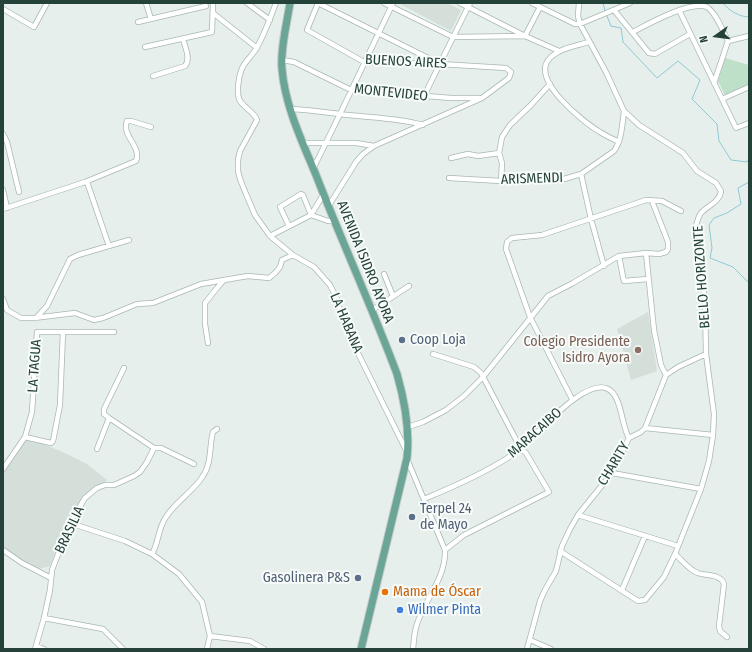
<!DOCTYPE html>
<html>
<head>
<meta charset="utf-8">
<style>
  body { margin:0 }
  #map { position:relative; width:752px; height:652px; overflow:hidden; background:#e6efeb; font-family:"Fira Sans Condensed",sans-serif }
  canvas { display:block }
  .frame { position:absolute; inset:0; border:4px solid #24423a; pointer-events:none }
  .north { position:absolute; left:696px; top:16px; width:40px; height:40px; -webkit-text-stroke:3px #f7fbf9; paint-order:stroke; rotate:256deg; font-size:11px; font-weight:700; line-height:16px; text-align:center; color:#24423a }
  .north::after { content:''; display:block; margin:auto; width:14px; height:18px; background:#24423a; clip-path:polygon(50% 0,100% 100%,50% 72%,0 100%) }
</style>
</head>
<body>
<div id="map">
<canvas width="752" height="652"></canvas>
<div class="frame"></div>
<div class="north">N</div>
</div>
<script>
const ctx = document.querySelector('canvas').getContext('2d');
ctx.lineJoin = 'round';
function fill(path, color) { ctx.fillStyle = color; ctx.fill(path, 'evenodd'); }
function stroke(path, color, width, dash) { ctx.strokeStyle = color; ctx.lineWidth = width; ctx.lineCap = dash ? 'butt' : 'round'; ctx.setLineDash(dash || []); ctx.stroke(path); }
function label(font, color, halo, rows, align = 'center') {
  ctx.font = font + ' "Fira Sans Condensed",sans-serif'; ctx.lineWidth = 4; ctx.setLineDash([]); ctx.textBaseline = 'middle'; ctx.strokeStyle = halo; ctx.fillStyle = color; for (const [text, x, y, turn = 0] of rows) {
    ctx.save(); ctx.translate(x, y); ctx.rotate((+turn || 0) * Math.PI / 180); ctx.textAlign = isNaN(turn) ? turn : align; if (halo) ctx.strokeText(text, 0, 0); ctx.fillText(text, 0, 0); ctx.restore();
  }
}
fill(new Path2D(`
  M 398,3 L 447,3 L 461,10 L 451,31 Z
  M 648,312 L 657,371 L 631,380 L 617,329 Z
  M 26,437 L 65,453 L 87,464 L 107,480 L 105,483 L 96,487 L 77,510 L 63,529 L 50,566 L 39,569 L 23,561 L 3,548 L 3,472 Z`), '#d4dfda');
fill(new Path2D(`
  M 725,58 L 749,65 L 749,85 L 725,95 L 718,81 Z`), '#bfe0c8');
stroke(new Path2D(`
  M 603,3 L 605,11
  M 723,3 C 729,11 740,17 749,17
  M 607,16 L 611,26 L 621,28 L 623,42 L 657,78 L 678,61 L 700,80 L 692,99 L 717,124 L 719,141 L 731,160 L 747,162 L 749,158
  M 749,182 L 738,188 L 741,204 L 727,213 L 714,218 L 709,225 L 712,248 L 710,258 L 733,267 L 749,283`), '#8ec9d4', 1);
const street = new Path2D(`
  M 146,3 L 151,19
  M 247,3 L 270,20
  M 276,3 C 270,18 265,34 256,49 C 252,56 243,63 241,71 C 238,79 237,92 239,99 C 243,108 254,111 257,120 L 240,151 L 238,160 L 238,171 L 240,179 L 246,194 L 255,215 L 270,236 L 293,255 L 314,267 L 330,285 L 337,299 L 345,327 L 406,450
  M 318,3 L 307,30 L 364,62 L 440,64 L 506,68 L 511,72 L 509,78 L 482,98 L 374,146 L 363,154 L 356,162 L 328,207
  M 318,3 L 438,63
  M 384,3 L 453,37 L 525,36
  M 460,3 L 525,36 L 559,51
  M 532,3 L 575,24 L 580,24 L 630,3
  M 3,9 L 34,27 L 47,3
  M 614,10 L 649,53 L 655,54 L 690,34
  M 679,10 L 736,128 L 749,123
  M 213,13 L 257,48
  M 138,22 L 206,6
  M 633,32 C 648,24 691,0 707,7 C 716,13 723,31 728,41
  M 525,36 L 540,7
  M 728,41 L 749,36
  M 589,42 C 576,46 560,48 550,58 C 529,79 583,122 600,132 C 606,136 613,139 619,142
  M 145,47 L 212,32 L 213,3
  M 282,60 L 294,62 L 351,90 L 451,98 L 480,98
  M 153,76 L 185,66 C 191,59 185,47 183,39
  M 714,83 L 728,41
  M 424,96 L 470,3
  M 722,99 L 749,87
  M 291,109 C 314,110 336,114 359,116 C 380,118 402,119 423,125
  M 3,134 L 7,142 L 19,192
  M 303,143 L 356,143 L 374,146
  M 451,158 L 468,154 L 478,156 L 499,153
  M 313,169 L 340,114 L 393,3
  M 581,174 L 591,219 L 604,266
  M 449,178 L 501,181 L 532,179 L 564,179 L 581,174 L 614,151 C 622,140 622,125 624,111
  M 501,181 L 502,163 L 499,153 L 502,137 L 510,125 L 531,105 L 550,84
  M 87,182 L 109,246
  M 3,190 L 7,208
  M 3,209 L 85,182 L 136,161 C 142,146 121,136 127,121 L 131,121 L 151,127
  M 311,215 L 323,195
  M 289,226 L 280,207 L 301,194 L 303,195 L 311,215
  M 270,236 L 311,215 L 328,221 L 334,221
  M 646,253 L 654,330 L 661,365 L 666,375
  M 619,256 L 623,277 L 624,281 L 648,279
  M 384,274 L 393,296
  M 3,299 L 7,310 L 21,318 L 34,318 L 75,313 L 94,320 L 103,318 L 137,304 L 153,303 L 201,284 L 224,280
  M 371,311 L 409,286
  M 36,318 L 47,306 L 70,259 L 78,255 L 129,240
  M 208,343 L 205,324 L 205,303 L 217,288 L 224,280 L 248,276 L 269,278 L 275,273 L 280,267 L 282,260 L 293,255
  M 433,354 L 474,367 L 481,373 L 521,449 L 526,453 L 549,492 L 464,535 L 445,550
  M 666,375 L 678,367 L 706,354
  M 572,399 L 530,317 L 506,249 L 507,242 L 512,238 L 542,235 L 646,200 L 662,201 L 681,211
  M 109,418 L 154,448
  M 408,427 L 423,422 L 446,410 L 464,396 L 483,377 L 548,296 L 573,283 L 619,256 L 646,253 L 659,254 L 666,252 L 668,249 L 668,242 L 652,201
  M 645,428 L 713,435
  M 25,437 L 51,443 L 53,441 L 60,405 L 63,332
  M 154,448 L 161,448 L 194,464
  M 97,449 L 109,418 L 104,414 L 104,409 L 124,368
  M 407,459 L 445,550 C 446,578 425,599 417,624 C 414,632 414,641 413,649
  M 3,469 L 25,437 L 32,412 L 37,332 L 114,332
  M 612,473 L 701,489
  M 424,499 C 453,487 483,474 509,457 C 531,443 583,376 608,389 C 622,396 621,425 629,438
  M 578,515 L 678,546
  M 70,523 L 125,541 L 152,554 L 179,574 L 202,602 L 210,636 L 250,641 L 264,649
  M 3,550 L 22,563 L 51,578
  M 560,551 L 638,601 L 645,600 L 664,577 L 675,554 L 701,489 L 709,461 L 713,435 L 714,414 L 706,354 L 705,303 L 696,226 C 697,222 698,217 701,213 C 707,206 720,202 721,191 L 716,183 L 697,171 L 683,153 L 639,125 L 624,111 L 606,72 L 580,24 L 578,16 L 579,3
  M 152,554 C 159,542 158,528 166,517 C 176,501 193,492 203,476 C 212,463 209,446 213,432 L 217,429
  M 675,554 C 682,560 689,570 698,573 C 706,576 721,574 724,584 L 719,626 L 720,631 L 727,637
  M 622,590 L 645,536
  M 44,618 L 103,629 L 123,649
  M 530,640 L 551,649
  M 36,646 L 44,649
  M 35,649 L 44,618 L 50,590 L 52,570 L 70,523 L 85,498 L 97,488 L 105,485 L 114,485 L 134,476 L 140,472 L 147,462 L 154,448
  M 207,649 L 210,636
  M 527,649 L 540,601 L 545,590 L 556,571 L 562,546 L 570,529 L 578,515 L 612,473 L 629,438 L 641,432 L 645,428 L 666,375`);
const primary = new Path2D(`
  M 290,3 C 287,23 280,49 282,69 C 285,106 302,141 316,175 C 342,242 372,307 397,374 C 405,402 410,430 407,458 L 361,649`);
stroke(street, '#a8b8b2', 6);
stroke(primary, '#c2cac8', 9);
stroke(street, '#fff', 4.5);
stroke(primary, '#6aa596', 7);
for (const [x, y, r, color] of [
  [402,340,4,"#5c6f8a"],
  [638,350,4,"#8d6e63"],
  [412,517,4,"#5c6f8a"],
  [358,578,4,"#5c6f8a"],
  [385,592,4,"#e8710a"],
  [400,610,4,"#3f7fe0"]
]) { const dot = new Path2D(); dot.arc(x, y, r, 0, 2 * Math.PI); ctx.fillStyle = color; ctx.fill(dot); stroke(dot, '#f7fbf9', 1.5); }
label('14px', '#24423a', '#f7fbf9', [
  ["BUENOS AIRES",406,62,3],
  ["MONTEVIDEO",391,93,6],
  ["ARISMENDI",532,179,-2],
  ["AVENIDA ISIDRO AYORA",365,262,68],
  ["BELLO HORIZONTE",702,277,-94],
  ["LA HABANA",346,323,67],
  ["LA TAGUA",35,366,-86],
  ["MARACAIBO",535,433,-42],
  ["CHARITY",614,464,-59],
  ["BRASILIA",70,530,-65]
]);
label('14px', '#4e5e75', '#f7fbf9', [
  ["Coop Loja",410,340],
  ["Terpel 24",420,509],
  ["de Mayo",420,525],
  ["Gasolinera P&S",350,578,"right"]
], 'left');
label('14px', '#785e54', '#f7fbf9', [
  ["Colegio Presidente",630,342],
  ["Isidro Ayora",630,358]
], 'right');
label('14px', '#c56008', '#f7fbf9', [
  ["Mama de Óscar",393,592]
], 'left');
label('14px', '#366cbe', '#f7fbf9', [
  ["Wilmer Pinta",408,610]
], 'left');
</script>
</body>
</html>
